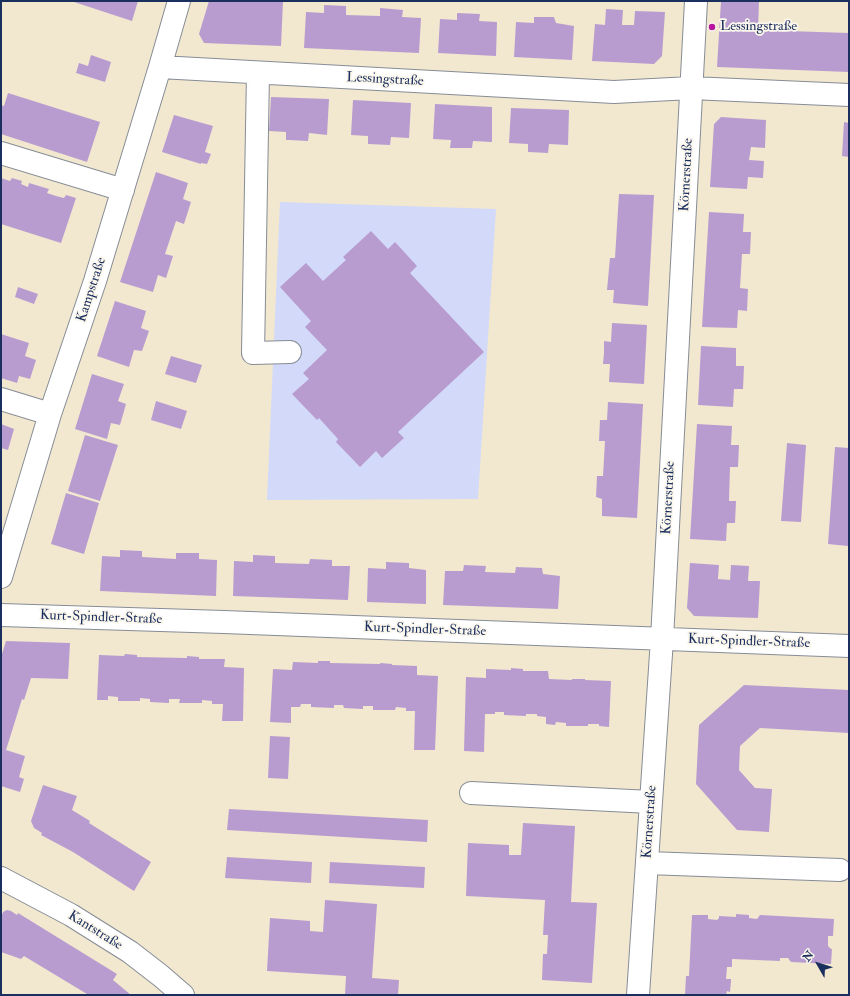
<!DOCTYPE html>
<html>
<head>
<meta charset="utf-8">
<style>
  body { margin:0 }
  #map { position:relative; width:850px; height:996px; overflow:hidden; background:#f2e8cf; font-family:"IM FELL Double Pica",serif }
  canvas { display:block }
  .frame { position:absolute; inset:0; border:2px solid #1b2f5e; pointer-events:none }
  .north { position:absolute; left:798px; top:944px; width:40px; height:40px; -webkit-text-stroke:3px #fbf7ec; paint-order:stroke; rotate:309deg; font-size:11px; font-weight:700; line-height:16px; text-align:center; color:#1b2f5e }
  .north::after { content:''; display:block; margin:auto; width:14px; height:18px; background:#1b2f5e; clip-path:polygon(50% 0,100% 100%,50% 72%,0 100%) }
</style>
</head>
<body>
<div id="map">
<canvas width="850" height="996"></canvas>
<div class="frame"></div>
<div class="north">N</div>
</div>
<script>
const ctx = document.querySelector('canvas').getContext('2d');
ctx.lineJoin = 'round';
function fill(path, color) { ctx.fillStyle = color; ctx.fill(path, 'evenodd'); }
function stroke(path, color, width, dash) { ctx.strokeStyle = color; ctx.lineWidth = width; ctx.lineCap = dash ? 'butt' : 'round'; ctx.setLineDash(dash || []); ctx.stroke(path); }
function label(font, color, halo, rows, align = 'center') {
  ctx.font = font + ' "IM FELL Double Pica",serif'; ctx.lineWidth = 3.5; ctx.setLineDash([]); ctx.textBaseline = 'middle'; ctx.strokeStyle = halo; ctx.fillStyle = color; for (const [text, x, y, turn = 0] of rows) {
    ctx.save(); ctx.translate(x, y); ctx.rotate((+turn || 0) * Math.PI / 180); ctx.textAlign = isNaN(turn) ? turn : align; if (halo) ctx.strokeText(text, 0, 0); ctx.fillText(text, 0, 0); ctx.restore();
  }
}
fill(new Path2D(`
  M 280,202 L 496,209 L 478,499 L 267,500 Z`), '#d2d9f9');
fill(new Path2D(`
  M 71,1 L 138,1 L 132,21 Z
  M 209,1 L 283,1 L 281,46 L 204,43 L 199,34 Z
  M 721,1 L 759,1 L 758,30 L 849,33 L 849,72 L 717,67 Z
  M 324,5 L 346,6 L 346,15 L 380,16 L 380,8 L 403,10 L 402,17 L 421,18 L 419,53 L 304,48 L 306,12 L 324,13 Z
  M 606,9 L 623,10 L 622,25 L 634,25 L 635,11 L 665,12 L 662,56 L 654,64 L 592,61 L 595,24 L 605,25 Z
  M 457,13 L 480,14 L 479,21 L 497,22 L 496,56 L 438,53 L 440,19 L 457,20 Z
  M 534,17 L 554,17 L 556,23 L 574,26 L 572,60 L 514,57 L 516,22 L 534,23 Z
  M 91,55 L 111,62 L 105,82 L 76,73 L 79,63 L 88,66 Z
  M 8,93 L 100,122 L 87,162 L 1,134 L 1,105 L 4,106 Z
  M 271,97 L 329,99 L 327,135 L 309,133 L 308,141 L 290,140 L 286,140 L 286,132 L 269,131 Z
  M 353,100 L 411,103 L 409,138 L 391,137 L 390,145 L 368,144 L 368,136 L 351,135 Z
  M 435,104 L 492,107 L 492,142 L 473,141 L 472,148 L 450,148 L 451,140 L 433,139 Z
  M 511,108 L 569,110 L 568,145 L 549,144 L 548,153 L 528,152 L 528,144 L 509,143 Z
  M 174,115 L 213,126 L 205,152 L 211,154 L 207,164 L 201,163 L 201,164 L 162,152 Z
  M 721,117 L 766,120 L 765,148 L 751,147 L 749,160 L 764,161 L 763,178 L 748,177 L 747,189 L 710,187 L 714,124 Z
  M 844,122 L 849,123 L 849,157 L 842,156 Z
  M 156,172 L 188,183 L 183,199 L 191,202 L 184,224 L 176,221 L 165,254 L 173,256 L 166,278 L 158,275 L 153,292 L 120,282 Z
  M 1,178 L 10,181 L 12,178 L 22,181 L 21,184 L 28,187 L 29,183 L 49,189 L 47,193 L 56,196 L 64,198 L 66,195 L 76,198 L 61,243 L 1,224 Z
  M 619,194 L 654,195 L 648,306 L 613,303 L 614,290 L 607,290 L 610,258 L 615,258 Z
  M 709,212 L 744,214 L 743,232 L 751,232 L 750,254 L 742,254 L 740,288 L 748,289 L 747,311 L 738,310 L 737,328 L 702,327 Z
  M 371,231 L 388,249 L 395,242 L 417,266 L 410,273 L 484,352 L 398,432 L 404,438 L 382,458 L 376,451 L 360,467 L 336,442 L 338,439 L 319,418 L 317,420 L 292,394 L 309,379 L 303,373 L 327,350 L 305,327 L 311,321 L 280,287 L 306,263 L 323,281 L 346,260 L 343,257 Z
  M 18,287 L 38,294 L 34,304 L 15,297 Z
  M 115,301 L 146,311 L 141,328 L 149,331 L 142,351 L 134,350 L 129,367 L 97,356 Z
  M 612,323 L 647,325 L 644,384 L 609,382 L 610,364 L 603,364 L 604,353 L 604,341 L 611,342 Z
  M 1,334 L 29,343 L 25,356 L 36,360 L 30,379 L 19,376 L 17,383 L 1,378 Z
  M 701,346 L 736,348 L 736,366 L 744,366 L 743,389 L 734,389 L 733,407 L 698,405 Z
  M 171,356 L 202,365 L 196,383 L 165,374 Z
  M 92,374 L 124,384 L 118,401 L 126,404 L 120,425 L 111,423 L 107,439 L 75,429 Z
  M 156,401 L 187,411 L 181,429 L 151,420 Z
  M 608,402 L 643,404 L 637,518 L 602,516 L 602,499 L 596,497 L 597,476 L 603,476 L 605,441 L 599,441 L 600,420 L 607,420 Z
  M 1,424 L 14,429 L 8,450 L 1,448 Z
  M 697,424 L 732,426 L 731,445 L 739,445 L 738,467 L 730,467 L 729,501 L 736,501 L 735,523 L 727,523 L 726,541 L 690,539 Z
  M 85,435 L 118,445 L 100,501 L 68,491 Z
  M 787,443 L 806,445 L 801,522 L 781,521 Z
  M 835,447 L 849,448 L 848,546 L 828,544 Z
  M 66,493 L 99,503 L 84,554 L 51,544 Z
  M 120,550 L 142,551 L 142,557 L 176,559 L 176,553 L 199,553 L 199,559 L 217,560 L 216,596 L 100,591 L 102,556 L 120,557 Z
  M 253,555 L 275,556 L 275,563 L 309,564 L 310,559 L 332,560 L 332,566 L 350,566 L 348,600 L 233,596 L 234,561 L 253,562 Z
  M 386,562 L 409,563 L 409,568 L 426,570 L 426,604 L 367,602 L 368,568 L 386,569 Z
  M 690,563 L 719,565 L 718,579 L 730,580 L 731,565 L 749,566 L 748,581 L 760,581 L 758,618 L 694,616 L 687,608 Z
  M 464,565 L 486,566 L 485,572 L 515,573 L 516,567 L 542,568 L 543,574 L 560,576 L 558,609 L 443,605 L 445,571 L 463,571 Z
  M 6,641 L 70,643 L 68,679 L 31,678 L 24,700 L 22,699 L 6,750 L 25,756 L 19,777 L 24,779 L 20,792 L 1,786 L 1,657 Z
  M 125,654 L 137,655 L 137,657 L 187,658 L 187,656 L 199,657 L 199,659 L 225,659 L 224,667 L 244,668 L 243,721 L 222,721 L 223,704 L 212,704 L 212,701 L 202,700 L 202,703 L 179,703 L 180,699 L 169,699 L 169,703 L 150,702 L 150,699 L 140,698 L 140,701 L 118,701 L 118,697 L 108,696 L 108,700 L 97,700 L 99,655 L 124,656 Z
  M 318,661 L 330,661 L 330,663 L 380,664 L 380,663 L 392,664 L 392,665 L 417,666 L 417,675 L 438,676 L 435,750 L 414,750 L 415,711 L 406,711 L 406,708 L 396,707 L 395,710 L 373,710 L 373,706 L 363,706 L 363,709 L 344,708 L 343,705 L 334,705 L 334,708 L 311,707 L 311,704 L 301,704 L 300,707 L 291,707 L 291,723 L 270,722 L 273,669 L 292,670 L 293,662 L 318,663 Z
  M 511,668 L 523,669 L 523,671 L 548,671 L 549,679 L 572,680 L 572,679 L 585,679 L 585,680 L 611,681 L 609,727 L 599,726 L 599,724 L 588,724 L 588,726 L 566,726 L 566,723 L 556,722 L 555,725 L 546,724 L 546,717 L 537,716 L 537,714 L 526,714 L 526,716 L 504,715 L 504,712 L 495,712 L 495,714 L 485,714 L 484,752 L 464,751 L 466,677 L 486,678 L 486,669 L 511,670 Z
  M 744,685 L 849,690 L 849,733 L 760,728 L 740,746 L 739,770 L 755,788 L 772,789 L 769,832 L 737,830 L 696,784 L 699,725 Z
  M 270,736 L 290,737 L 288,779 L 268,778 Z
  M 43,785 L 77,796 L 72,810 L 90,821 L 89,823 L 151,862 L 134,891 L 73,852 L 41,835 L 42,833 L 34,828 L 31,821 Z
  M 229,809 L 428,820 L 427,842 L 227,830 Z
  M 523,823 L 575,826 L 571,902 L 597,903 L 592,983 L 542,980 L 543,954 L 547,954 L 548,935 L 543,935 L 545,900 L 466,896 L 468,843 L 509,845 L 509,855 L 521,855 Z
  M 227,857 L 312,862 L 311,883 L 225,878 Z
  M 330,862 L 425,867 L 424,888 L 329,883 Z
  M 325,900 L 377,904 L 372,978 L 399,980 L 398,995 L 345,995 L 346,976 L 267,971 L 270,918 L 310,921 L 310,931 L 323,932 Z
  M 7,910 L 11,911 L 17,915 L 18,913 L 117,974 L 113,980 L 131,995 L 86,995 L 87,994 L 24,956 L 21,959 L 1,952 L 1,918 L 3,912 Z
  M 736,914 L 749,915 L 749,918 L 757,919 L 760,915 L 834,919 L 833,936 L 828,936 L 828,946 L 831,949 L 832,949 L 831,964 L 791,962 L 788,958 L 780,958 L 780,961 L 732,959 L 732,967 L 727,967 L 726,979 L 731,979 L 731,981 L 730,992 L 727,991 L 726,995 L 685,995 L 686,976 L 689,976 L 692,915 L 708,915 L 708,919 L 717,920 L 719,918 L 719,916 L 736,917 Z`), '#b89cd0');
const minor = new Path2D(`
  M 160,67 L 614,92 L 691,88 L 849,95
  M 258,73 L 253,353 L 290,352
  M 1,153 L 123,190
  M 1,399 L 50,414
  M 1,577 L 50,414 L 95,281 L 160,67 L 179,1
  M 1,615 L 224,622 L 849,646
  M 471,793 L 651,802
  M 647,863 L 840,870
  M 1,878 L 71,915 L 130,952 L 161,976 L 183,995
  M 638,995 L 662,639 L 696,1`);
stroke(minor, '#868c96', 24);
stroke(minor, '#fff', 22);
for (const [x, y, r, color] of [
  [712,27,4,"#b5179e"]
]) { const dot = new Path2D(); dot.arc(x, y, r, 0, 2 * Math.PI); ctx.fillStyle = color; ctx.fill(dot); stroke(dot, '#fbf7ec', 1.5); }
label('14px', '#1b2f5e', '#fbf7ec', [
  ["Lessingstraße",720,27]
], 'left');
label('14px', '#1b2f5e', '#fbf7ec', [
  ["Lessingstraße",385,80,3],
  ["Körnerstraße",687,175,-87],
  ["Kampstraße",92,290,-72],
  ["Körnerstraße",669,498,-87],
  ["Kurt-Spindler-Straße",101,618,2],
  ["Kurt-Spindler-Straße",425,630,2],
  ["Kurt-Spindler-Straße",749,642,2],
  ["Körnerstraße",650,822,-86],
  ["Kantstraße",95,931,32]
]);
</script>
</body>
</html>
